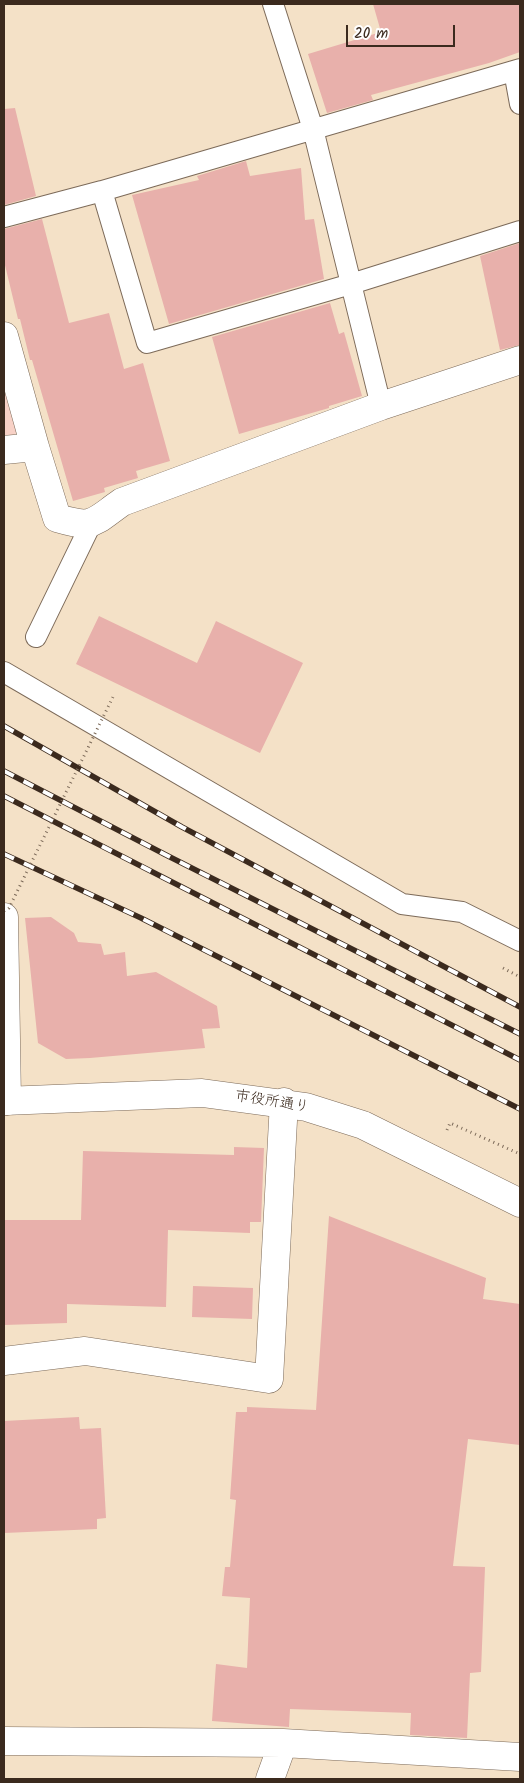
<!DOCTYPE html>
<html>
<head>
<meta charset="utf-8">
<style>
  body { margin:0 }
  #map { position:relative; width:524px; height:1783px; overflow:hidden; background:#f4e1c7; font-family:Kalam,sans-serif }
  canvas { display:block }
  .frame { position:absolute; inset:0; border:5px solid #3b2a1e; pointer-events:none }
  .scale { position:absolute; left:346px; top:25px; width:109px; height:22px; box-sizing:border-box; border:2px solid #3b2a1e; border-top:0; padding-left:6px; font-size:15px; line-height:18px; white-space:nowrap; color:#3b2a1e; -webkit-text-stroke:4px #fff; paint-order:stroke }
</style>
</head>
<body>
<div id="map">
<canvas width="524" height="1783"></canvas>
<div class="frame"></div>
<div class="scale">20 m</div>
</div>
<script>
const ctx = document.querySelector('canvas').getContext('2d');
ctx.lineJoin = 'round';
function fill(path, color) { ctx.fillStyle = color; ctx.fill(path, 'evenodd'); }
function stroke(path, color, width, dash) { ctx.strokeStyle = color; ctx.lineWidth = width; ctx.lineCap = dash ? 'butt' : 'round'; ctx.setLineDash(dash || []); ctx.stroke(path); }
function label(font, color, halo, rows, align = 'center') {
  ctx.font = font + ' Kalam,"Klee One",sans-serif'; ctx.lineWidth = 4; ctx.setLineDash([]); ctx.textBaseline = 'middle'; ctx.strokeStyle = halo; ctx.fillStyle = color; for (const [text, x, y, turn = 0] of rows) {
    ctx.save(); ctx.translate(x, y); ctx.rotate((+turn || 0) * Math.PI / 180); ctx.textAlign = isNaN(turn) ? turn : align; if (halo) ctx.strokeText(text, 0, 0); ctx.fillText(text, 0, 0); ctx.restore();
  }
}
fill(new Path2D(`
  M 4,373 L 20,430 L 7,441 L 4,439 Z`), '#f7d1c6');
fill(new Path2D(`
  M 373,4 L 520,4 L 520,52 L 489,63 L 371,95 L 373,100 L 327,113 L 308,54 L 381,32 Z
  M 15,108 L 36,196 L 4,205 L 4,109 Z
  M 246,161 L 250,176 L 301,168 L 305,220 L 314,219 L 324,279 L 169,324 L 132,195 L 199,180 L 197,176 Z
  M 42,219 L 69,323 L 109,313 L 124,369 L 143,363 L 170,461 L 136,471 L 138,478 L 104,488 L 105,492 L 73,501 L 32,360 L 30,360 L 20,319 L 18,319 L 4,261 L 4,229 Z
  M 520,243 L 520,345 L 500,350 L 480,256 Z
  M 330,303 L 339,334 L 344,332 L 362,396 L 329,406 L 329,408 L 239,434 L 212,337 Z
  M 99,616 L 197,663 L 216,621 L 303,663 L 260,753 L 76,664 Z
  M 51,917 L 74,933 L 78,942 L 101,944 L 104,955 L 125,952 L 127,976 L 156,972 L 217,1006 L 220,1028 L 202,1029 L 205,1048 L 90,1058 L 66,1059 L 38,1043 L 25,918 Z
  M 234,1147 L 264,1148 L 261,1222 L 250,1222 L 250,1233 L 168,1230 L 166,1307 L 67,1304 L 67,1323 L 4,1325 L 4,1220 L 81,1220 L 83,1151 L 234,1155 Z
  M 329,1216 L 486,1278 L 483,1299 L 520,1304 L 520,1445 L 468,1439 L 453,1566 L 485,1567 L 481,1672 L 470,1673 L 467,1738 L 410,1735 L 411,1713 L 290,1709 L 289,1727 L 212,1721 L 216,1664 L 247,1668 L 250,1598 L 222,1596 L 225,1567 L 230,1567 L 236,1500 L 230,1499 L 236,1412 L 247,1412 L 247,1407 L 316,1410 Z
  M 193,1286 L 253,1288 L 252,1319 L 192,1317 Z
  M 79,1417 L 80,1429 L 101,1428 L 106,1518 L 97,1519 L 97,1529 L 4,1533 L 4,1421 Z`), '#e8b0ab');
const lane = new Path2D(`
  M 273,4 L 313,129 L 381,406
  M 514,71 L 520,104
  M 102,191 L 147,343 L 351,284 L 520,231
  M 4,217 L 102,191 L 520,69
  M 36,637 L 91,524
  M 4,672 L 402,904 L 462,912 L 520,941`);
const street = new Path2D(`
  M 4,336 L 35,447 L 57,518 C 94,529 92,523 122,502 L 381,406 L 520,360
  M 4,450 L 35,447
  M 4,917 L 7,1101
  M 4,1361 L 85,1351 L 269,1379 L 284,1102
  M 4,1741 L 283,1743 L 520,1757
  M 270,1779 L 283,1743`);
const secondary = new Path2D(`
  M 4,1101 L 202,1093 L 306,1107 L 363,1125 L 520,1203`);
stroke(lane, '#7c6a59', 22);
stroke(street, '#7c6a59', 29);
stroke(secondary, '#7c6a59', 29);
stroke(new Path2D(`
  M 503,968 L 520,977
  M 447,1130 L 450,1123 L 520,1154`), '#7c6a59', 3, [1, 4]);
stroke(lane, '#fff', 20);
stroke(street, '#fff', 28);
stroke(secondary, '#fff', 28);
const rail = new Path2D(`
  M 4,726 L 182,827 L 520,1007
  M 4,771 L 168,856 L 520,1034
  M 4,796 L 520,1060
  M 4,854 L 141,918 L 520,1109`);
stroke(rail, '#3b2a1e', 5.5);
stroke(rail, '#fff', 4, [11]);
stroke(new Path2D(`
  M 4,911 L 9,908 L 113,697`), '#7c6a59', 3, [1, 4]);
label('15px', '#3b2a1e', '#fff', [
  ["市役所通り",272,1103,9]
]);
</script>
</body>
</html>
